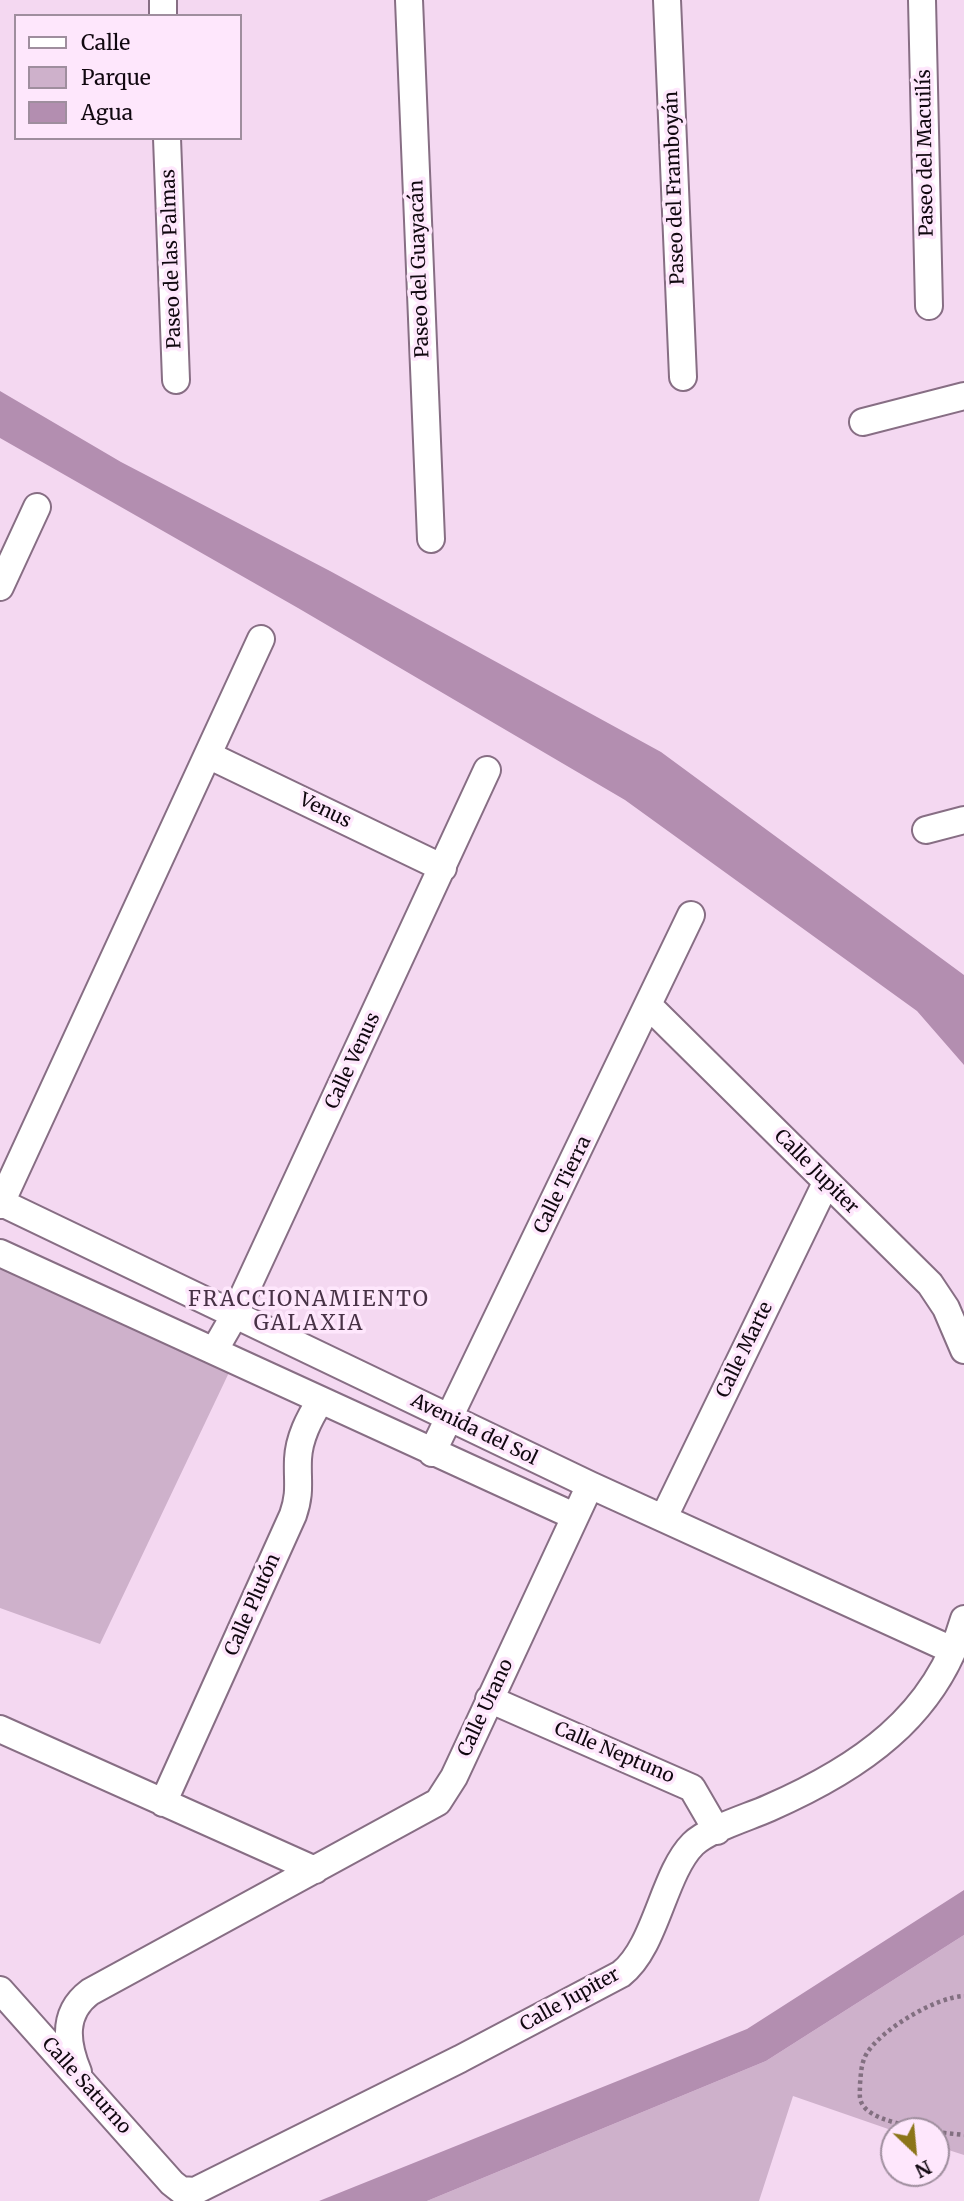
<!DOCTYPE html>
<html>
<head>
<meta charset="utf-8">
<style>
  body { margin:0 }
  #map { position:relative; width:964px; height:2201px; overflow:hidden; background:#f4d8f1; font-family:Merriweather,serif }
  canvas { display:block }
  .legend { position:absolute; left:14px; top:14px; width:228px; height:126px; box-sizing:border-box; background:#fee7fc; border:2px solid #9f8e9e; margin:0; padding:9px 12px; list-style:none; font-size:21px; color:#110810 }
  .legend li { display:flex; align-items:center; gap:14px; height:35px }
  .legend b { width:35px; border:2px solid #9f8e9e }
  .north { position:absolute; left:880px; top:2117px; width:70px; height:70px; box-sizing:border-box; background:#fee7fc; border:2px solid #9f8e9e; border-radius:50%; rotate:154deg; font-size:19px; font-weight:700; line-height:28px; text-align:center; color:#110810 }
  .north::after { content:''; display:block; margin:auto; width:24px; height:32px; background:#8c7519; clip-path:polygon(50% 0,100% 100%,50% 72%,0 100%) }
</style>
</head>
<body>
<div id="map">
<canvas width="964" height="2201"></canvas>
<ul class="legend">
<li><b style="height:9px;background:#fff"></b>Calle</li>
<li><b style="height:19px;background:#ceb1cb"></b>Parque</li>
<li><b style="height:19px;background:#b38eb0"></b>Agua</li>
</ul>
<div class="north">N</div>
</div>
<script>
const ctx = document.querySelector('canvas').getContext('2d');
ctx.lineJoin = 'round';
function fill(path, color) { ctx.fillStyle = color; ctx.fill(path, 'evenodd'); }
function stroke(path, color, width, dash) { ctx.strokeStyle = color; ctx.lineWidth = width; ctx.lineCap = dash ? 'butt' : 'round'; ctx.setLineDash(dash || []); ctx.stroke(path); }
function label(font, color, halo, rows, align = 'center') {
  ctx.font = font + ' Merriweather,serif'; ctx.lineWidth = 7; ctx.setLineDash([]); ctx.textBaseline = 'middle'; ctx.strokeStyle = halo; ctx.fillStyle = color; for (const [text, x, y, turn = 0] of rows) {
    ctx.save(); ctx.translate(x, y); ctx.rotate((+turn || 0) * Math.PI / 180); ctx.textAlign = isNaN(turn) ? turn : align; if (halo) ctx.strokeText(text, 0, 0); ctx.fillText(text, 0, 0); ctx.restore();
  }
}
fill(new Path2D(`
  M 0,1252 L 234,1362 L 100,1644 L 0,1608 Z
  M 964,1935 L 964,2155 L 936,2146 L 936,2131 L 894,2131 L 793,2096 L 759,2201 L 427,2201 L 766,2061 Z`), '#ceb1cb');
fill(new Path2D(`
  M 0,391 L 121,462 L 330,571 L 661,752 L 964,975 L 964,1065 L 917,1011 L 625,800 L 298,608 L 0,438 Z
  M 964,1890 L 964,1935 L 766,2061 L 427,2201 L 319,2201 L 747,2029 Z`), '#b38eb0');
const minor = new Path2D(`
  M 163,0 L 163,16
  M 409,0 L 431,539
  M 667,0 L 683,377
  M 922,0 L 929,306
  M 167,138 L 176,380
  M 863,422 L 964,396
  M 0,587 L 37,507
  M 208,755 L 443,868
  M 926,830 L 964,820
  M 649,1006 L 930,1284 L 946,1308 L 964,1350
  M 0,1202 L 590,1485 L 952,1650
  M 0,1205 L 261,639
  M 0,1253 L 574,1516
  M 214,1351 L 233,1318 L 487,770
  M 432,1453 L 691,915
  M 664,1517 L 826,1183
  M 489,1699 L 692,1788 L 717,1831
  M 0,1729 L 315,1870
  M 163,1803 L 293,1515 C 301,1492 297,1482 298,1459 C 299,1438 309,1419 320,1401
  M 0,1990 L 172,2183 L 181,2190 L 195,2191 L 460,2059 L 621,1974 C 656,1947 663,1874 693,1844 C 708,1829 749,1817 769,1808 C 858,1769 936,1717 964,1619
  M 78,2072 C 66,2043 62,2013 90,1992 L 438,1802 L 454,1777 L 590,1485`);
stroke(minor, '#876e84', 30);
stroke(new Path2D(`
  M 933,2131 C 914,2126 881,2123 866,2109 C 858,2101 860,2095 860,2084 C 861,2073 861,2063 867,2053 C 882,2029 936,1997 964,1996
  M 936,2132 L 964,2135`), '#826f80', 4.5, [3.5, 3.5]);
stroke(minor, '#fff', 26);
label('19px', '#110810', '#fee7fc', [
  ["Paseo del Macuilís",926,153,-91],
  ["Paseo del Framboyán",675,188,-92],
  ["Paseo de las Palmas",172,259,-92],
  ["Paseo del Guayacán",420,269,-92],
  ["Venus",325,811,26],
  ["Calle Venus",353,1061,-65],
  ["Calle Jupiter",816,1172,45],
  ["Calle Tierra",563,1185,-64],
  ["Calle Marte",745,1350,-64],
  ["Avenida del Sol",474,1430,26],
  ["Calle Plutón",253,1605,-66],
  ["Calle Urano",486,1708,-65],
  ["Calle Neptuno",614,1753,23],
  ["Calle Jupiter",570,2000,-29],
  ["Calle Saturno",86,2086,48]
]);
ctx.letterSpacing = '2px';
label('21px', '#483246', '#fee7fc', [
  ["FRACCIONAMIENTO",309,1300],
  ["GALAXIA",309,1324]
]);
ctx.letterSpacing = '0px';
</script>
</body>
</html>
